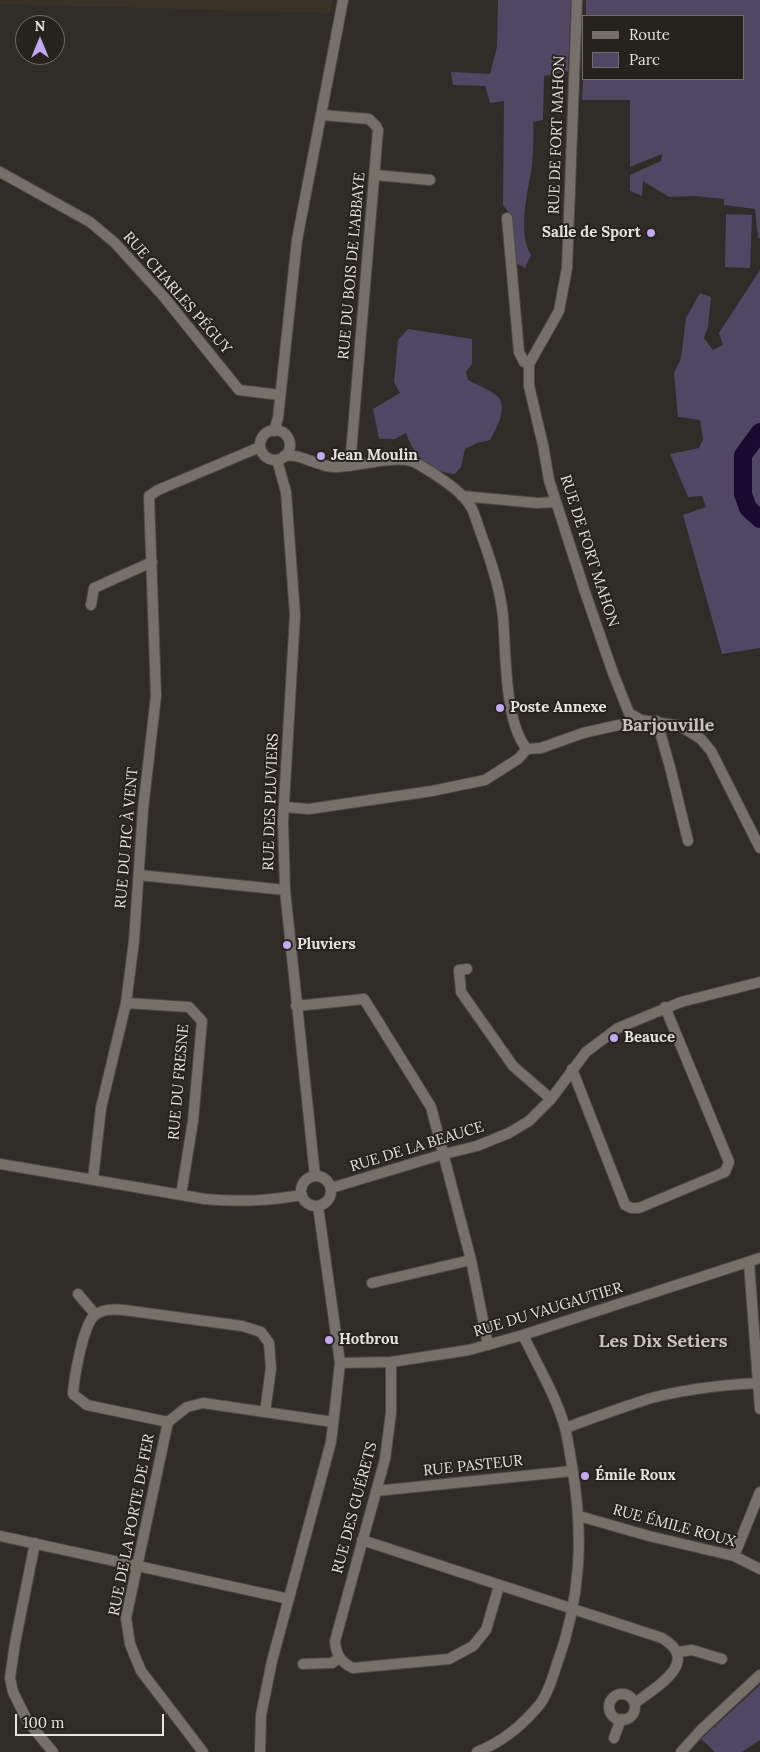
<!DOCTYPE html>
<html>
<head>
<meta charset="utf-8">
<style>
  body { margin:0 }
  #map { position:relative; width:760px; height:1752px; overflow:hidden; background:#302c27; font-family:Lora,serif }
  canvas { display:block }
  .legend { position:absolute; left:582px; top:15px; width:162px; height:65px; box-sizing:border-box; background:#26221d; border:1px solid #726f6b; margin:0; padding:6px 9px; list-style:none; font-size:15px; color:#e5e3df }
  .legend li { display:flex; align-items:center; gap:10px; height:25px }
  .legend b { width:25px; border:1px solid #726f6b }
  .north { position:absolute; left:15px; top:15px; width:50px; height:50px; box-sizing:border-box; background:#26221d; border:1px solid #726f6b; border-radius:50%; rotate:0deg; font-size:14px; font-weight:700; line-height:20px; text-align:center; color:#e5e3df }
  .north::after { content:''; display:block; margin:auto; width:18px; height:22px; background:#c1a8f3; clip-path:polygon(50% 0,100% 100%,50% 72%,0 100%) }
  .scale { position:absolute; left:15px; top:1714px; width:149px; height:22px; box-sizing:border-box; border:2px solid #e5e3df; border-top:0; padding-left:6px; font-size:15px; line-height:18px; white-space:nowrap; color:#e5e3df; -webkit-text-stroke:4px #26221d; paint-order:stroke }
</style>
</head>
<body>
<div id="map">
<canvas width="760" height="1752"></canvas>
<ul class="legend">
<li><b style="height:6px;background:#75716a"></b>Route</li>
<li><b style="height:14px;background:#504765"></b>Parc</li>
</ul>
<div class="north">N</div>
<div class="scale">100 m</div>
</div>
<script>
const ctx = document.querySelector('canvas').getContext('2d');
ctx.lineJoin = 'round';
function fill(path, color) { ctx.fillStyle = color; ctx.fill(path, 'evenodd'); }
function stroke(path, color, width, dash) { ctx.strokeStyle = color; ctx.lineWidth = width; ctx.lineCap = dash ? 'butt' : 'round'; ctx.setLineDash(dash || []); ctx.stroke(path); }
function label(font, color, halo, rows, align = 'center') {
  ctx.font = font + ' Lora,serif'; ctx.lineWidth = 4; ctx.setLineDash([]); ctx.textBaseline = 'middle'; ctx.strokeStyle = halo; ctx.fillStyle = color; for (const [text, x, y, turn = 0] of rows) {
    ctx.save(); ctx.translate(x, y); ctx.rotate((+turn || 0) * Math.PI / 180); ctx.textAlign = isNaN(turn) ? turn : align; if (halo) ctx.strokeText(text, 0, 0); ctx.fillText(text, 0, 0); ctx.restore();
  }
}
fill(new Path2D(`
  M 0,0 L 332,0 L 330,13 L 0,4 Z`), '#393227');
fill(new Path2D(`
  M 498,0 L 571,0 L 568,71 L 544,76 L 543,120 L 533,122 C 534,137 533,151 532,166 C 528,191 517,232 531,255 L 525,268 L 514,262 L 512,217 L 503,205 L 504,101 L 490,103 L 485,86 L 453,85 L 451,72 L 490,74 L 497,47 Z
  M 586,0 L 760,0 L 760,238 L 758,238 L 755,209 L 724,205 L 724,199 L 695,196 L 669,197 L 643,181 L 642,196 L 630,191 L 630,175 L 661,161 L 662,154 L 630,167 L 630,100 L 582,100 L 584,64 L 584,79 L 744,79 L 744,16 L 586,16 Z
  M 726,214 L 752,215 L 750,268 L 725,267 Z
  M 760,270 L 760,648 L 722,654 L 683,515 L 706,507 L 702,496 L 688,497 L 670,454 L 699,448 L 703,439 L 700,420 L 678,417 L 674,373 L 681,358 L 686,318 L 700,293 L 711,297 L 708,327 L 704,338 L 713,350 L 723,345 L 719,333 Z
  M 408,329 L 472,339 L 472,364 L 466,372 L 468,380 C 477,385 489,389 497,396 C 509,406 496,430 490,440 L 477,443 L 465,449 L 461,467 L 455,474 C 431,473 413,455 406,433 L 395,439 L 379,439 L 373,409 L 400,393 L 394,382 L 398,340 Z
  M 760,1685 L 760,1740 L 742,1752 L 715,1752 L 701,1739 Z`), '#504765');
stroke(new Path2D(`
  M 760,432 L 743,455 L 743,494 L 748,508 L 760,519`), '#1a0a30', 18);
const minor = new Path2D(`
  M 577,0 L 567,268 L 559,311 L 529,364 L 529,386 L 543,445 L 549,480 L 584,589 L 613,673 L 629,713 L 641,720
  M 322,115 L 369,119 L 376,126 L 378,130 L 350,466
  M 0,172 L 90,222 L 115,243 L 164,297 L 239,390 L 280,395
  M 375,175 L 430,180
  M 507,218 L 519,352 L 524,362 L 529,364
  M260 445a15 15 0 1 1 30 0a15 15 0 1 1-30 0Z
  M 274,431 L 278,418 L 297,240 L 343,0
  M 284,456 C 303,453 317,468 339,467 C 359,466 392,456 411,461 C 418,463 425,469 431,472 C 446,482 461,491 471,507 C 475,514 477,523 480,531 C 490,558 500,587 503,616 C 506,650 504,723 527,749
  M 277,460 L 286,492 L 295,615 L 283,821 L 285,890 L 315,1176
  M 462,496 L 537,503 L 556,502
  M 91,605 L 94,588 L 152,562
  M 657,721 L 671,771 L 688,841
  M 284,807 L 309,809 L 432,791 L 485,780 L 518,759 L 527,749 L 541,748 L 583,733 L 641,720 L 680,726 L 701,739 L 711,751 L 760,848
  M 139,875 L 285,890
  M 467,969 L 459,970 L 461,992 L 513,1066 L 551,1099
  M 126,1003 L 189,1007 L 202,1021 L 193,1121 L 181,1195
  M 296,1006 L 364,999 L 431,1107 L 471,1260 L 488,1345
  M 572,1069 L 625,1205 L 631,1208 L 639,1208 L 725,1172 L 729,1162 L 665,1007
  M 0,1164 L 205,1199 C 242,1202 266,1201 302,1195
  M301 1191a15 15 0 1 1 30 0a15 15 0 1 1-30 0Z
  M 93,1179 L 101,1108 L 126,1003 L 134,941 L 143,809 L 156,696 L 149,496 L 158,490 L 260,447
  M 331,1188 L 444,1154 L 477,1146 L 509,1133 L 529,1121 L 551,1099 L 586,1052 L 618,1028 L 681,1002 L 760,982
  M 749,1263 L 760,1409
  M 372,1283 L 471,1260
  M 78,1294 L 95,1314
  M 391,1362 L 391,1413 L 385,1459 L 335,1641 C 336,1654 340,1662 353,1668 L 449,1659 L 473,1646 L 486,1630 L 499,1586
  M 340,1363 L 391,1362 L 469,1350 L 523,1335 L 760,1258
  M 168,1422 L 87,1405 L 73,1394 C 74,1378 83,1326 94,1316 C 101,1309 115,1309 124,1310 L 242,1326 L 261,1332 L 269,1343 L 271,1368 L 265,1412
  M 565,1428 C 593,1418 620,1408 648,1399 C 684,1389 721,1385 758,1383
  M 376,1491 L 572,1471
  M 579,1516 L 649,1536 L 734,1556 L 760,1569
  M 0,1536 L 289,1599
  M 362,1540 L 662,1638 C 702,1662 656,1687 635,1703
  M 35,1543 L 15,1643 L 10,1678 L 13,1692 L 28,1722 L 53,1752
  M 734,1556 L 760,1492
  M 678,1652 L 692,1650 L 722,1659
  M 303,1664 L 332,1663 L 339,1658
  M609 1707a13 13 0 1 1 26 0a13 13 0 1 1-26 0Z
  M 614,1738 L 621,1719
  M 203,1752 L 141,1671 L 130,1644 L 126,1618 L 168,1422 L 187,1407 L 203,1403 L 333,1422
  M 260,1752 L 261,1715 L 272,1661 L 331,1442 L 336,1399 L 340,1363 L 318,1206
  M 477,1752 C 502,1742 523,1725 540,1704 C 548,1694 552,1679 556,1667 C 581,1599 584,1536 572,1466 C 570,1454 568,1440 565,1428 C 557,1398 537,1364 523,1335
  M 681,1752 L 700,1731 L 760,1675`);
stroke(minor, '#4d4a45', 12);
stroke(minor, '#75716a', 10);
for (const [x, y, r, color] of [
  [651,233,5,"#c1a8f3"],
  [321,456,5,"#c1a8f3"],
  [500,708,5,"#c1a8f3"],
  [287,945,5,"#c1a8f3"],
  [614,1038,5,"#c1a8f3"],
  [329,1340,5,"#c1a8f3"],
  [585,1476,5,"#c1a8f3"]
]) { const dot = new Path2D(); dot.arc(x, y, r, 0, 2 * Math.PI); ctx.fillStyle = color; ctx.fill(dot); stroke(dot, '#26221d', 2); }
label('15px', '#e5e3df', '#26221d', [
  ["RUE DE FORT MAHON",557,135,-88],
  ["RUE DU BOIS DE L'ABBAYE",352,266,-85],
  ["RUE CHARLES PÉGUY",177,293,49],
  ["RUE DE FORT MAHON",589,551,72],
  ["RUE DES PLUVIERS",271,802,-88],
  ["RUE DU PIC À VENT",127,838,-85],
  ["RUE DU FRESNE",179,1082,-85],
  ["RUE DE LA BEAUCE",417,1147,-17],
  ["RUE DU VAUGAUTIER",548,1310,-17],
  ["RUE PASTEUR",473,1466,-6],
  ["RUE DES GUÉRETS",355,1508,-75],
  ["RUE DE LA PORTE DE FER",132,1525,-79],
  ["RUE ÉMILE ROUX",674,1526,15]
]);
label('bold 15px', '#e5e3df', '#26221d', [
  ["Salle de Sport",641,233,"right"],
  ["Jean Moulin",331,456],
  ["Poste Annexe",510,708],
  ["Pluviers",297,945],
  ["Beauce",624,1038],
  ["Hotbrou",339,1340],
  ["Émile Roux",595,1476]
], 'left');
label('bold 18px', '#c7c2bb', '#26221d', [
  ["Barjouville",668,726],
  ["Les Dix Setiers",663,1342]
]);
</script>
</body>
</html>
